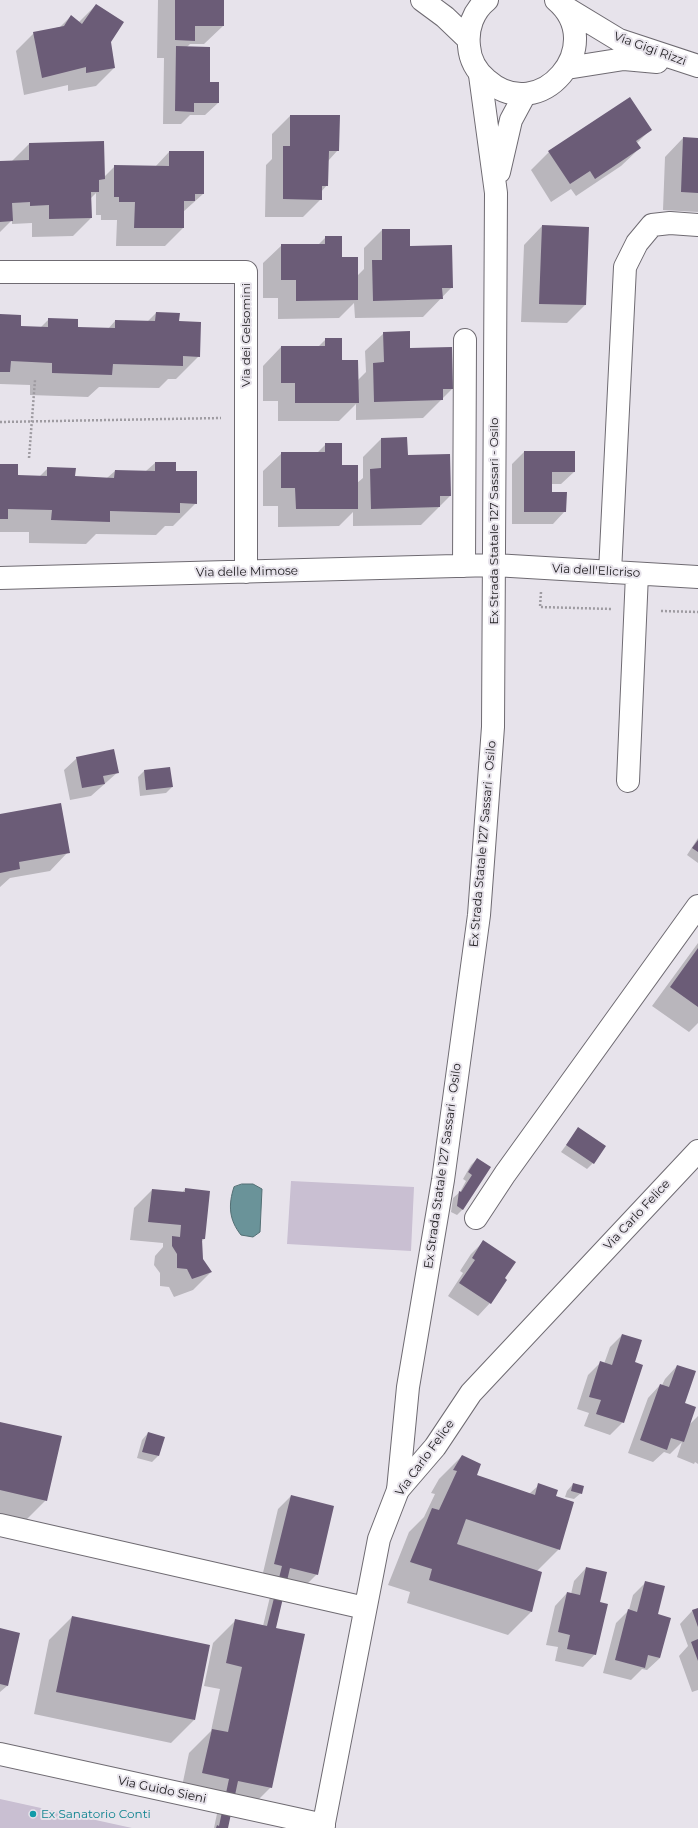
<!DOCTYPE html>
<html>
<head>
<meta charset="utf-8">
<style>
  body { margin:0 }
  canvas { display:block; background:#e7e3eb }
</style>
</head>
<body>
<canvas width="698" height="1828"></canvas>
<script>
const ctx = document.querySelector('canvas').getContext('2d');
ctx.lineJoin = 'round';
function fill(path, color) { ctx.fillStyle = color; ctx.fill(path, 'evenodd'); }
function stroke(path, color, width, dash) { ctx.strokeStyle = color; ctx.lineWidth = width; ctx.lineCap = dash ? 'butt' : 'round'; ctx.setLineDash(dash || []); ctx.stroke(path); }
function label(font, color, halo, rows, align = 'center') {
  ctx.font = font + ' Montserrat,sans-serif'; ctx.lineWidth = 4; ctx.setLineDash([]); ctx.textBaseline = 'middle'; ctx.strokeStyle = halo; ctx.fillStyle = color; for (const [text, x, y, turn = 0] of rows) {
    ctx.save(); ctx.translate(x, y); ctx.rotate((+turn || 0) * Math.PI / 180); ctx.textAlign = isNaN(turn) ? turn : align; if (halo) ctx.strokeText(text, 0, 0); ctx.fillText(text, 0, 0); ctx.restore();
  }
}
fill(new Path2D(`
  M 291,1181 L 414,1187 L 411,1251 L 287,1244 Z
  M 0,1799 L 132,1828 L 0,1828 Z`), '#c9bfd2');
const water = new Path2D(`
  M 242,1184 L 253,1184 L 262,1189 L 260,1232 L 253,1237 L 241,1235 C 229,1220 228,1205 234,1187 Z`);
fill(water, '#6a9399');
stroke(water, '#536f74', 1);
fill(new Path2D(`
  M 158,0 L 223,0 L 223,26 L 204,44 L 190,44 L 187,47 L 209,83 L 218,103 L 205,115 L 190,115 L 181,124 L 163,124 L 164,58 L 157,58 Z
  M 96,5 L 110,42 L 114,68 L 96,86 L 68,91 L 68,85 L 24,95 L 16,51 L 34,33 L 60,27 L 71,16 L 79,22 Z
  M 630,99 L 650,130 L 636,144 L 640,148 L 621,166 L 576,196 L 571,189 L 551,202 L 531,170 L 549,152 Z
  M 290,116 L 338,150 L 328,161 L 327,185 L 321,192 L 321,199 L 303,217 L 265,217 L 266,165 L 272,159 L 272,134 Z
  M 683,138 L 698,139 L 698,212 L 663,210 L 665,157 Z
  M 103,142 L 104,177 L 115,166 L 155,167 L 169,152 L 203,194 L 183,212 L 183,228 L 165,246 L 116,246 L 117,220 L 101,220 L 101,215 L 96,215 L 96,193 L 90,199 L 91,218 L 73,236 L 32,237 L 32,223 L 12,224 L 12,220 L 0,232 L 0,162 L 12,161 L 29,144 Z
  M 542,226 L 585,305 L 567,323 L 521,322 L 524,245 Z
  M 382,230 L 409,247 L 452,287 L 423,317 L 355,318 L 354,303 L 339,318 L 278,319 L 278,298 L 263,298 L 263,263 L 282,245 L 318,245 L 326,237 L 341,258 L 357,276 L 364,269 L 364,248 Z
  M 156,313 L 178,322 L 199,356 L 176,379 L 168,379 L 159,388 L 99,387 L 88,397 L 30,395 L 30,385 L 0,384 L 0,315 L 19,327 L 40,328 L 49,319 L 77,328 L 108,329 L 115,321 L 147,322 Z
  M 384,333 L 409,349 L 452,389 L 423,418 L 356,420 L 356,404 L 339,421 L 278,421 L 278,401 L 263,401 L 263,366 L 281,347 L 318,347 L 326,339 L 358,380 L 366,372 L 365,351 Z
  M 381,439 L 407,456 L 450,496 L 421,525 L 353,526 L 353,512 L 339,526 L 278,527 L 278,506 L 263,506 L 263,471 L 282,453 L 317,453 L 326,444 L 341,466 L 357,483 L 363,478 L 363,457 Z
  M 524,452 L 574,472 L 561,484 L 551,484 L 551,493 L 565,511 L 553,524 L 512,524 L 512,464 Z
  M 155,463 L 176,472 L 196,503 L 173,526 L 165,526 L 156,535 L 96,534 L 86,544 L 29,543 L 29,532 L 0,532 L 0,465 L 17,476 L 39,477 L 48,468 L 74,477 L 107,478 L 115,471 L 146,471 Z
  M 77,758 L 118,772 L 91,796 L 70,800 L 64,770 Z
  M 169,768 L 172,787 L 166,793 L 140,796 L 138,777 L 144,771 Z
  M 0,815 L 68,852 L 50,871 L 10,878 L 0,887 Z
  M 698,838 L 698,863 L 687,855 Z
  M 698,943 L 698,1023 L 689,1032 L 652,1006 Z
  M 579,1128 L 593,1163 L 587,1169 L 561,1152 Z
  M 477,1159 L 463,1209 L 457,1215 L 451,1212 L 453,1198 L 460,1192 L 466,1181 L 463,1179 L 471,1165 Z
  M 185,1189 L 205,1238 L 201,1242 L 202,1259 L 211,1272 L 193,1290 L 174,1297 L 169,1287 L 160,1286 L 160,1273 L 154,1265 L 155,1256 L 163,1247 L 163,1243 L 130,1240 L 134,1208 L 152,1190 L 182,1193 Z
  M 483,1242 L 504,1278 L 490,1303 L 478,1316 L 448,1296 L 463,1273 L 460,1271 L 471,1254 Z
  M 622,1335 L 634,1363 L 623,1422 L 610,1435 L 584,1426 L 589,1413 L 577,1409 L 588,1375 L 601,1362 L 604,1364 L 610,1347 Z
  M 677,1366 L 688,1426 L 698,1416 L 698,1464 L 695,1462 L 694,1464 L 677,1457 L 682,1442 L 670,1454 L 664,1452 L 653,1462 L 628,1453 L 648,1398 L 660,1385 L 662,1385 L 665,1379 Z
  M 0,1423 L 46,1500 L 23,1523 L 0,1518 Z
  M 148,1433 L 158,1456 L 152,1462 L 137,1458 L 142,1440 Z
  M 462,1456 L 476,1476 L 529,1494 L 539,1485 L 555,1497 L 559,1549 L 537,1571 L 541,1573 L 531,1612 L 508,1635 L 407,1603 L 410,1592 L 388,1585 L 409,1532 L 424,1517 L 435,1494 L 431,1493 L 439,1479 Z
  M 573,1484 L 581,1493 L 574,1499 L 565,1497 L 567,1491 Z
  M 291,1496 L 317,1574 L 304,1587 L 285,1582 L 275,1629 L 271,1787 L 248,1810 L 232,1807 L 227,1828 L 214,1828 L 219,1804 L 180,1796 L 189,1753 L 211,1731 L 220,1689 L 204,1686 L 213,1643 L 236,1620 L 263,1626 L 274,1580 L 262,1577 L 278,1509 Z
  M 586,1568 L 599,1603 L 595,1654 L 583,1667 L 555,1661 L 558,1647 L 546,1645 L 555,1606 L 567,1593 L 571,1594 L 574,1581 Z
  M 646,1582 L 657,1615 L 660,1658 L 647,1670 L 642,1669 L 631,1680 L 603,1673 L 616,1623 L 629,1610 L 633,1595 Z
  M 698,1609 L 698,1690 L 692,1692 L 679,1656 L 688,1646 L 680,1624 L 692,1611 Z
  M 72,1617 L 194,1720 L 171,1743 L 34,1714 L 49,1640 Z
  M 0,1629 L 7,1686 L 0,1692 Z`), '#0003');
fill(new Path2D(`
  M 175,0 L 224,0 L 224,26 L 195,26 L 195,41 L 175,40 Z
  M 96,4 L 124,22 L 111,42 L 115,68 L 86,73 L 86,67 L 42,78 L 33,32 L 64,26 L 71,15 L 82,24 Z
  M 176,46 L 210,47 L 210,82 L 219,82 L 219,103 L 194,103 L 194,112 L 175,111 Z
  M 630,97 L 652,130 L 636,141 L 641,148 L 595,179 L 590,171 L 570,184 L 548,151 Z
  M 290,115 L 340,115 L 339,151 L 329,151 L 328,186 L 322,186 L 322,200 L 283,199 L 283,146 L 290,146 Z
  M 683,137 L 698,138 L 698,193 L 681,192 Z
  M 104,141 L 105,179 L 99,180 L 99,192 L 91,192 L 92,218 L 49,219 L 49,205 L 30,206 L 30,202 L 12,203 L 13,221 L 0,222 L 0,161 L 29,160 L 29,143 Z
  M 169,151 L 204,151 L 204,194 L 195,194 L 195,201 L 184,201 L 184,228 L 134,228 L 135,202 L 119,202 L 119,197 L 114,197 L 114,165 L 169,166 Z
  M 542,225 L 589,227 L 586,305 L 539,304 Z
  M 382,229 L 410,229 L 410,246 L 452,245 L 453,288 L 442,288 L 443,299 L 373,301 L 372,260 L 382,260 Z
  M 325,236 L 342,236 L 342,257 L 358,257 L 358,300 L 296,301 L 296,280 L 281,280 L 281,244 L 325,244 Z
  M 156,312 L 180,313 L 179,321 L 201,322 L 200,357 L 183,356 L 183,366 L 113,364 L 112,375 L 52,373 L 52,363 L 11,361 L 10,372 L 0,372 L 0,314 L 21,315 L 21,326 L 48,327 L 48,318 L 78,319 L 78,327 L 115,328 L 115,320 L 155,321 Z
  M 410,331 L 410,348 L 452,347 L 453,389 L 443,389 L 443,400 L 374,402 L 373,363 L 384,362 L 383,332 Z
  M 325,338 L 342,338 L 342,360 L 358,360 L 359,403 L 295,403 L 295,383 L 281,383 L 281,346 L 325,346 Z
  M 407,437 L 408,455 L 450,454 L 451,496 L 440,496 L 440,507 L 371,509 L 370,469 L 381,468 L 381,438 Z
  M 325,443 L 342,443 L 342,465 L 358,465 L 358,509 L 296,509 L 295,488 L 281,488 L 281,452 L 325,452 Z
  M 524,451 L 575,451 L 575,472 L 552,472 L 552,492 L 567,492 L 566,512 L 524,512 Z
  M 155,462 L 176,462 L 176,471 L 197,471 L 197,504 L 180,503 L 180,513 L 110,511 L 110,522 L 51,520 L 52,510 L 8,509 L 8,519 L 0,519 L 0,464 L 18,464 L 18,475 L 47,476 L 47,467 L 76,468 L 75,476 L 114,478 L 115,470 L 155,471 Z
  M 114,749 L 119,773 L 103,776 L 105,784 L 82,788 L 76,757 Z
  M 170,767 L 173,787 L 146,790 L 144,770 Z
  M 61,803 L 70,853 L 19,862 L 20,869 L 0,873 L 0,814 Z
  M 698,840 L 698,852 L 692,848 Z
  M 698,948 L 698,1007 L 670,987 Z
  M 578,1127 L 606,1146 L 594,1164 L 566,1145 Z
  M 477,1158 L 491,1167 L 463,1210 L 457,1206 L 459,1191 L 461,1192 L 472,1175 L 468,1172 Z
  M 185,1188 L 210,1191 L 205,1239 L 202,1239 L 203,1259 L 212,1272 L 192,1279 L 187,1269 L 177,1268 L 177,1254 L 172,1246 L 172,1236 L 180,1237 L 181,1225 L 148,1222 L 152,1189 L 185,1192 Z
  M 483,1240 L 516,1262 L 505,1278 L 507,1280 L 491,1304 L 459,1283 L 475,1260 L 472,1258 Z
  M 622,1334 L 642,1340 L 635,1362 L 643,1365 L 624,1423 L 596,1414 L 601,1400 L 589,1397 L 600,1361 L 612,1365 Z
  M 677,1365 L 696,1371 L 685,1403 L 696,1407 L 684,1442 L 671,1438 L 667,1450 L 640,1440 L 660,1384 L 669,1387 Z
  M 0,1422 L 62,1436 L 47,1501 L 0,1490 Z
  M 148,1432 L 165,1437 L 159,1456 L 142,1452 Z
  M 462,1455 L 481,1464 L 477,1475 L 535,1495 L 538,1483 L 558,1490 L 556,1496 L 574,1502 L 560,1550 L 466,1519 L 457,1544 L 542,1572 L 532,1612 L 429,1580 L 432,1569 L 410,1562 L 432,1508 L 439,1510 L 457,1471 L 453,1470 Z
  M 573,1483 L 584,1486 L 582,1494 L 571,1491 Z
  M 291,1495 L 334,1506 L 318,1575 L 290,1568 L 276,1628 L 305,1634 L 272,1788 L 238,1781 L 228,1828 L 216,1828 L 217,1825 L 219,1826 L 229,1779 L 202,1773 L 212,1729 L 228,1732 L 242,1667 L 226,1663 L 235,1619 L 267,1626 L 282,1566 L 274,1564 Z
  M 586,1567 L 607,1572 L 600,1602 L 608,1604 L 596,1655 L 567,1649 L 570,1635 L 558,1632 L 567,1592 L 580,1595 Z
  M 645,1581 L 665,1586 L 658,1614 L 671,1618 L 660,1658 L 648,1655 L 645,1668 L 615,1660 L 628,1609 L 637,1612 Z
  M 698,1608 L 698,1627 L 692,1610 Z
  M 72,1616 L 210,1645 L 195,1720 L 56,1692 Z
  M 0,1628 L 20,1633 L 8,1686 L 0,1684 Z
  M 698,1639 L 698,1661 L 691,1642 Z`), '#6b5c77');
const minor = new Path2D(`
  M 499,172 L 511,120 L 525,94
  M 0,272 L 246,272 L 246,572
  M 464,566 L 465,340
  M 610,572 L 625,267 L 637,243 L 652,225 L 670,223 L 698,225
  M 0,578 L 494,565 L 698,577
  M 628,781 L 637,574
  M 476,1218 L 505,1174 L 698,906
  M 398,1490 L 408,1387 L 443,1180 L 479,915 L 493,727 L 496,193 L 480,75
  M 0,1525 L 365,1608
  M 0,1754 L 324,1825`);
const major = new Path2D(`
  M 422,0 L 445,17 L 468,39
  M 487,0 C 473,11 467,29 469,46 C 470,60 476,71 487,80 C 540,127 609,45 556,0
  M 563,6 L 619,40 L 698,66
  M 567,68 L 624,59 L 657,62
  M 323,1828 L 379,1539 L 398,1490 L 435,1447 L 471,1393 L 698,1151`);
stroke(minor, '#6f6b72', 24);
stroke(major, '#6f6b72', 24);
stroke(new Path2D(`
  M 0,422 L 221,418
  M 29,458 L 35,380
  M 541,592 L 540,607 L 612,609
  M 661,611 L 698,612`), '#9e9ba1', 2.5, [2, 2]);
stroke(minor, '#fff', 22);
stroke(major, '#fff', 22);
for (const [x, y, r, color] of [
  [33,1814,4,"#0f9aa8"]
]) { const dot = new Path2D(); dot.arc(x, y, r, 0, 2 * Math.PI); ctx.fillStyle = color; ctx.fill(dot); stroke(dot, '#e7e3eb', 1.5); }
label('12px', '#1c1a1d', '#e7e3eb', [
  ["Via Gigi Rizzi",650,49,20],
  ["Via dei Gelsomini",246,335,-90],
  ["Ex Strada Statale 127 Sassari - Osilo",494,521,-90],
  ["Via dell'Elicriso",596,571,3],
  ["Via delle Mimose",247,572,-1],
  ["Ex Strada Statale 127 Sassari - Osilo",483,844,-85],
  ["Ex Strada Statale 127 Sassari - Osilo",443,1166,-82],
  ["Via Carlo Felice",637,1215,-47],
  ["Via Carlo Felice",425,1458,-54],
  ["Via Guido Sieni",162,1790,12]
]);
label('12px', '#0d838f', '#e7e3eb', [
  ["Ex Sanatorio Conti",41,1814]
], 'left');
</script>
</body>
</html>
